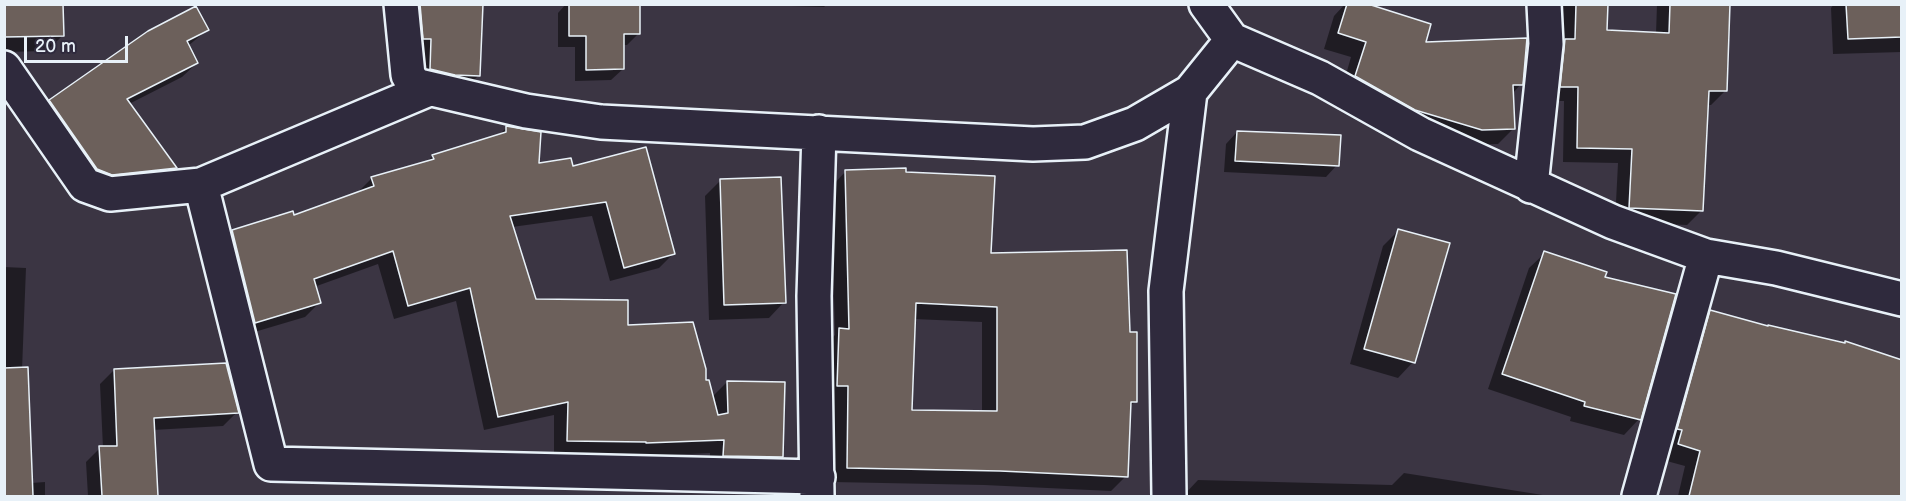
<!DOCTYPE html>
<html>
<head>
<meta charset="utf-8">
<style>
  body { margin:0 }
  #map { position:relative; width:1906px; height:501px; overflow:hidden; background:#3b3543; font-family:"Balsamiq Sans",sans-serif }
  canvas { display:block }
  .frame { position:absolute; inset:0; border:6px solid #e8f1f8; pointer-events:none }
  .scale { position:absolute; left:24px; top:36px; width:104px; height:27px; box-sizing:border-box; border:3px solid #e8f1f8; border-top:0; padding-left:8px; font-size:18px; line-height:21px; white-space:nowrap; color:#e8f1f8; -webkit-text-stroke:4px #2f2a3d; paint-order:stroke }
</style>
</head>
<body>
<div id="map">
<canvas width="1906" height="501"></canvas>
<div class="frame"></div>
<div class="scale">20 m</div>
</div>
<script>
const ctx = document.querySelector('canvas').getContext('2d');
ctx.lineJoin = 'round';
function fill(path, color) { ctx.fillStyle = color; ctx.fill(path, 'evenodd'); }
function stroke(path, color, width, dash) { ctx.strokeStyle = color; ctx.lineWidth = width; ctx.lineCap = dash ? 'butt' : 'round'; ctx.setLineDash(dash || []); ctx.stroke(path); }
fill(new Path2D(`
  M 4,4 L 62,36 L 47,51 L 4,52 Z
  M 404,4 L 481,4 L 479,75 L 463,91 L 415,84 Z
  M 566,4 L 639,4 L 639,33 L 627,45 L 623,45 L 623,69 L 611,80 L 575,81 L 575,47 L 558,47 L 558,13 Z
  M 827,4 L 824,7 L 760,5 L 760,4 Z
  M 1345,4 L 1363,4 L 1424,43 L 1521,84 L 1512,94 L 1514,128 L 1498,144 L 1466,145 L 1341,92 L 1351,57 L 1324,49 L 1334,16 Z
  M 1562,4 L 1606,4 L 1606,32 L 1656,34 L 1657,4 L 1729,4 L 1725,91 L 1711,105 L 1707,105 L 1701,211 L 1687,225 L 1615,222 L 1618,163 L 1563,162 L 1564,101 L 1547,101 L 1561,44 Z
  M 1834,4 L 1902,4 L 1902,52 L 1833,54 L 1831,8 Z
  M 207,30 L 188,46 L 197,63 L 182,77 L 129,104 L 175,168 L 161,182 L 97,189 L 36,116 L 50,102 Z
  M 507,127 L 537,164 L 571,168 L 673,254 L 659,268 L 610,281 L 592,216 L 512,227 L 535,301 L 627,327 L 705,382 L 712,397 L 727,382 L 782,457 L 767,471 L 710,470 L 710,453 L 632,457 L 554,455 L 554,415 L 484,430 L 456,301 L 394,319 L 378,264 L 314,287 L 319,303 L 305,317 L 241,336 L 218,246 L 233,232 L 293,217 L 358,192 L 372,178 L 426,162 L 433,156 L 498,136 Z
  M 1237,132 L 1337,165 L 1326,177 L 1224,172 L 1226,144 Z
  M 846,171 L 905,173 L 990,255 L 1128,333 L 1136,401 L 1129,407 L 1126,476 L 1111,491 L 984,485 L 832,482 L 834,401 L 822,400 L 825,345 L 835,335 L 831,187 ZM 914,319 L 982,322 L 982,413 L 911,411 Z
  M 721,180 L 784,302 L 769,318 L 709,320 L 705,196 Z
  M 1399,230 L 1413,362 L 1398,378 L 1350,364 L 1383,246 Z
  M 1545,253 L 1603,278 L 1639,419 L 1624,435 L 1570,421 L 1571,417 L 1488,389 L 1529,268 Z
  M 4,267 L 26,268 L 22,370 L 31,483 L 45,482 L 45,496 L 4,496 Z
  M 1711,312 L 1902,361 L 1902,496 L 1678,496 L 1685,466 L 1663,460 L 1695,327 Z
  M 114,370 L 237,412 L 223,426 L 153,430 L 157,496 L 88,496 L 86,462 L 100,448 L 103,448 L 100,384 Z
  M 1404,473 L 1549,496 L 1183,496 L 1198,480 L 1392,485 Z`), '#0007');
const building = new Path2D(`
  M 4,4 L 63,4 L 64,36 L 4,37 Z
  M 420,4 L 483,4 L 480,76 L 455,75 L 430,69 L 431,39 L 423,39 Z
  M 569,4 L 640,4 L 640,34 L 624,34 L 624,69 L 586,70 L 586,36 L 569,36 Z
  M 1347,4 L 1368,4 L 1431,24 L 1426,42 L 1527,38 L 1523,85 L 1513,85 L 1515,129 L 1482,130 L 1415,110 L 1355,76 L 1366,42 L 1338,33 Z
  M 1576,4 L 1608,4 L 1607,30 L 1669,33 L 1670,4 L 1730,4 L 1727,91 L 1709,91 L 1703,211 L 1629,208 L 1632,149 L 1577,148 L 1578,87 L 1560,87 L 1565,39 L 1575,39 Z
  M 1846,4 L 1902,4 L 1902,37 L 1848,39 Z
  M 196,6 L 209,30 L 187,41 L 198,63 L 127,99 L 177,168 L 112,175 L 97,169 L 49,100 L 148,31 Z
  M 506,126 L 541,132 L 539,163 L 571,158 L 573,166 L 646,147 L 675,254 L 624,268 L 606,202 L 510,216 L 536,299 L 628,300 L 628,325 L 693,322 L 706,369 L 706,380 L 709,380 L 718,415 L 728,413 L 727,381 L 785,382 L 783,457 L 723,456 L 724,440 L 646,443 L 646,442 L 567,441 L 568,402 L 498,417 L 470,288 L 408,306 L 393,251 L 314,279 L 321,303 L 255,323 L 232,230 L 293,211 L 294,215 L 374,186 L 371,177 L 434,159 L 432,155 L 506,132 Z
  M 1237,131 L 1341,135 L 1339,166 L 1235,161 Z
  M 906,168 L 906,172 L 995,176 L 991,253 L 1127,250 L 1130,332 L 1137,332 L 1137,402 L 1131,402 L 1128,477 L 1000,471 L 847,468 L 848,386 L 837,386 L 839,328 L 849,329 L 845,170 ZM 916,303 L 997,307 L 997,411 L 912,410 Z
  M 781,177 L 786,303 L 724,305 L 720,179 Z
  M 1398,229 L 1450,243 L 1415,363 L 1364,349 Z
  M 1544,251 L 1607,272 L 1605,277 L 1676,294 L 1641,420 L 1584,406 L 1585,402 L 1502,374 Z
  M 1710,310 L 1768,326 L 1768,325 L 1845,343 L 1845,341 L 1902,360 L 1902,496 L 1689,496 L 1700,451 L 1678,444 L 1682,430 L 1677,429 Z
  M 226,363 L 239,413 L 154,418 L 158,496 L 102,496 L 99,446 L 117,446 L 114,369 Z
  M 28,367 L 33,496 L 4,496 L 4,368 Z`);
fill(building, '#6c605b');
stroke(building, '#e8f1f8', 1.5);
const street = new Path2D(`
  M 401,4 L 408,75 L 415,85 L 526,111 L 601,122 L 1033,144 L 1085,142 L 1135,124 L 1190,92 L 1232,40
  M 1206,4 L 1232,40 L 1320,78 L 1420,134 L 1613,222 L 1706,256 L 1776,268 L 1902,299
  M 4,68 L 85,185 L 110,194 L 201,185 L 429,89
  M 201,185 L 271,464 L 818,477
  M 1531,186 L 1546,44 L 1544,4
  M 817,496 L 814,296 L 819,132
  M 1169,496 L 1166,291 L 1190,92
  M 1639,496 L 1706,256`);
stroke(street, '#e8f1f8', 38);
stroke(street, '#2f2a3d', 33);
</script>
</body>
</html>
